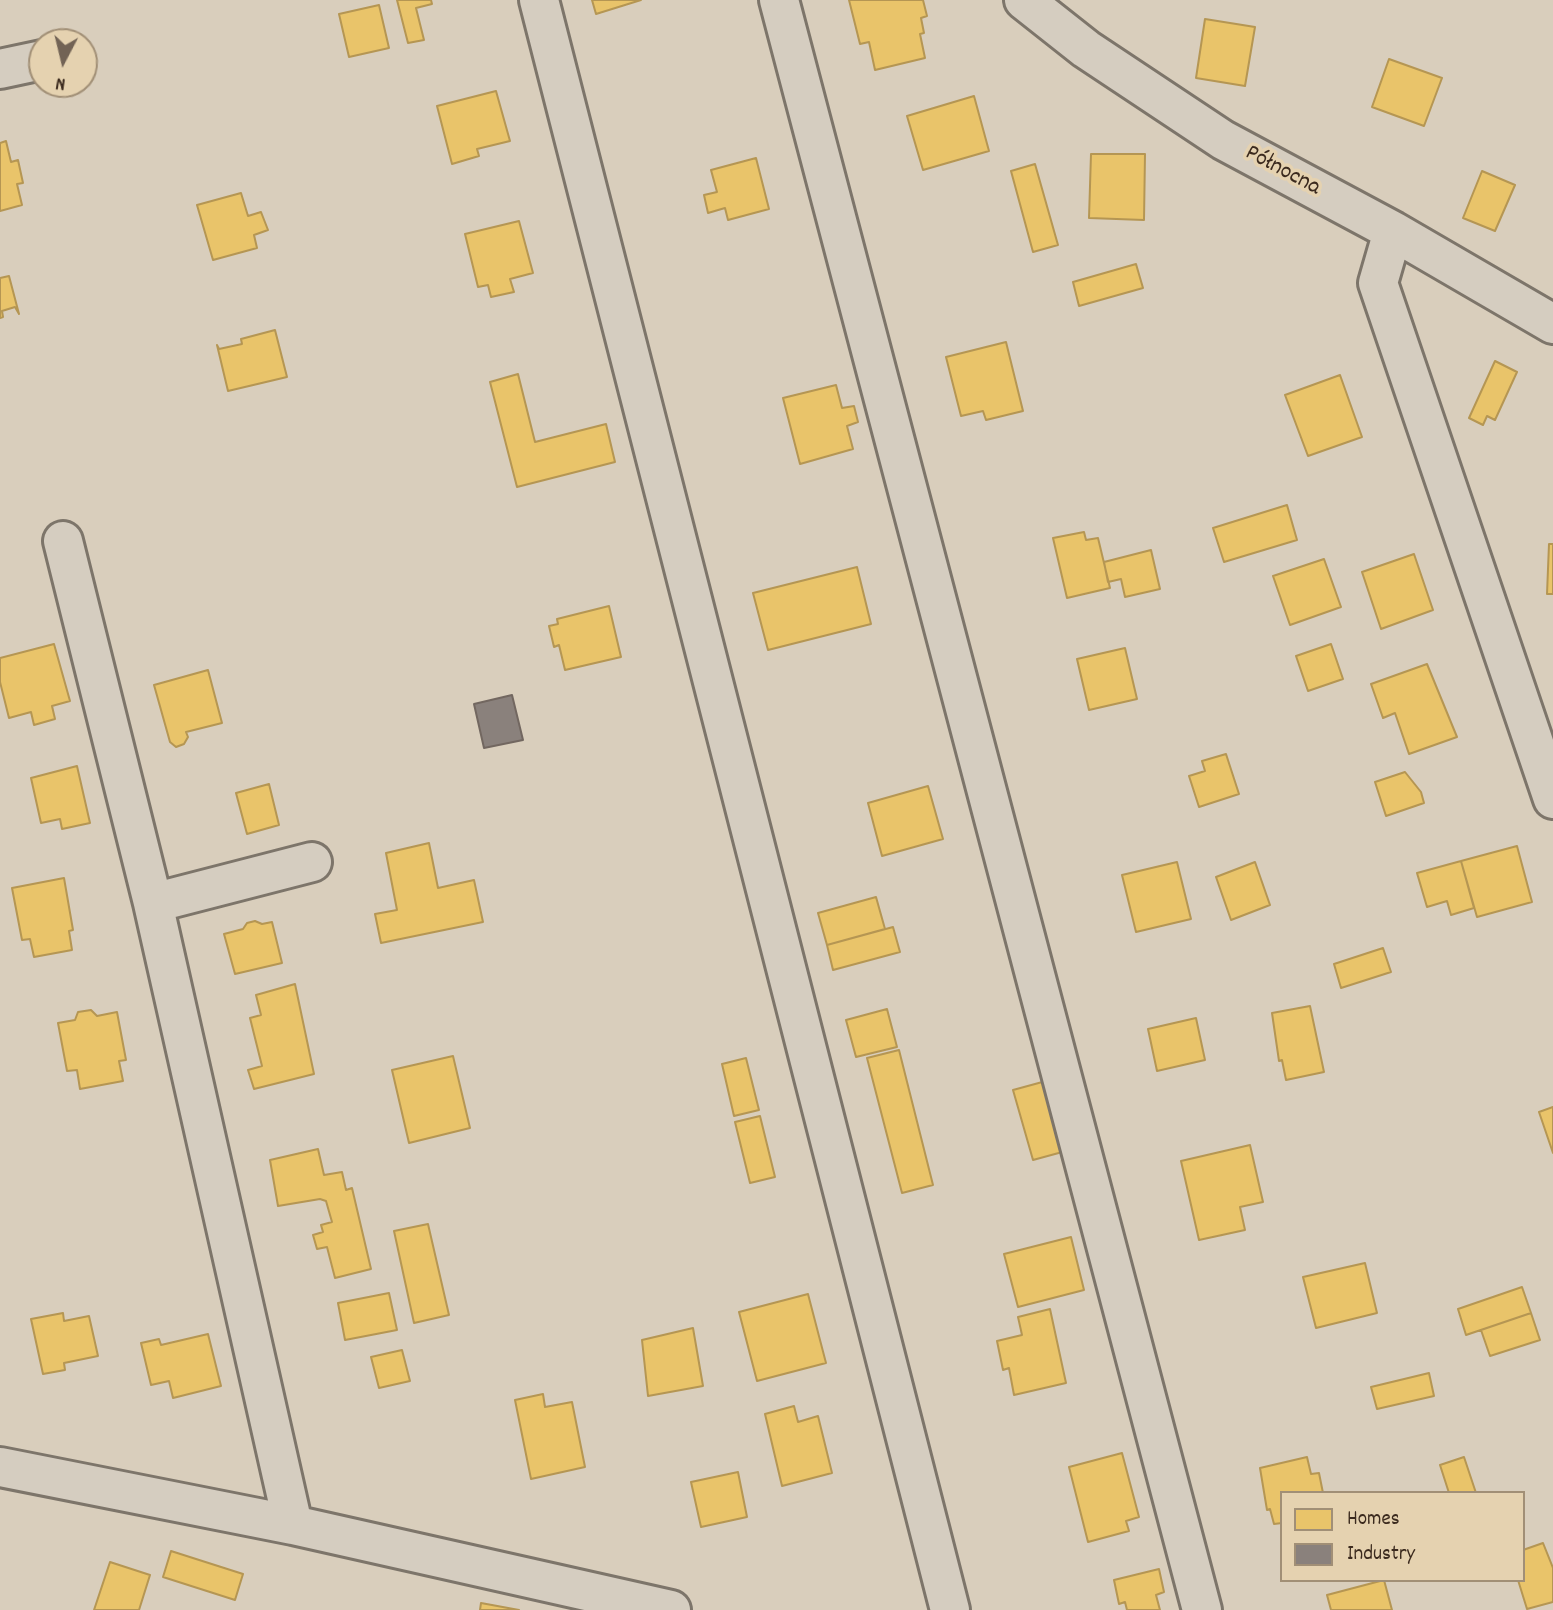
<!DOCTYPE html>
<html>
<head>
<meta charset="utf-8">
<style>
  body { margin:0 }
  #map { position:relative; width:1553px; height:1610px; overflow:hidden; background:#d9cebc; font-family:Dekko,sans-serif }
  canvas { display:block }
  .legend { position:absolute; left:1280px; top:1491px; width:245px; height:91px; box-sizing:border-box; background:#e5d2b0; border:2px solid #a18f76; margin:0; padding:9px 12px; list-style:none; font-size:21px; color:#3b2a1e }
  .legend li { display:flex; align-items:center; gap:14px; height:35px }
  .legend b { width:35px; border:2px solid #a18f76 }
  .north { position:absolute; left:28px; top:28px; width:70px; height:70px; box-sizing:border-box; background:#e5d2b0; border:2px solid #a18f76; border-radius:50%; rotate:187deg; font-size:19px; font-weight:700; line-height:28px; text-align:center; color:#3b2a1e }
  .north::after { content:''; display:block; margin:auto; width:24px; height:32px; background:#726355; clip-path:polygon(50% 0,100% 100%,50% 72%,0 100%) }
</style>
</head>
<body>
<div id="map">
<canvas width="1553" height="1610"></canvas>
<ul class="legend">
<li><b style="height:19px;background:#e9c46a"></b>Homes</li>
<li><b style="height:19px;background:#8a817c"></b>Industry</li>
</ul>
<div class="north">N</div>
</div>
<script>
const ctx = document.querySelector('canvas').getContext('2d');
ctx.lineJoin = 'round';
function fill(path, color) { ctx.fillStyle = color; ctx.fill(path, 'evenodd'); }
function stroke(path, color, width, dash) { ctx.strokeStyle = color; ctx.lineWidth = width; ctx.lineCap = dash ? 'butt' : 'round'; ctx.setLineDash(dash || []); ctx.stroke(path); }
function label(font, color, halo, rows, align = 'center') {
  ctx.font = font + ' Dekko,sans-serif'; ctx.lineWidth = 7; ctx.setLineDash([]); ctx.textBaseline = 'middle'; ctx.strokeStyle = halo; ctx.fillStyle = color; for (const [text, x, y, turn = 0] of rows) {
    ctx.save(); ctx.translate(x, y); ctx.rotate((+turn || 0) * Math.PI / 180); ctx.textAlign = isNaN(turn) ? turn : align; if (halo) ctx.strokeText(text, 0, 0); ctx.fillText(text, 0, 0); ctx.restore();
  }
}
const homes = new Path2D(`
  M 397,0 L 431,0 L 432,4 L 416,8 L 424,40 L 408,43 Z
  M 592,0 L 641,0 L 596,14 Z
  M 849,0 L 923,0 L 927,16 L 921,18 L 924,33 L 920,34 L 925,58 L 875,70 L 869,42 L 860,44 Z
  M 379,5 L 389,48 L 349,57 L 339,14 Z
  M 1205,19 L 1255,27 L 1245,86 L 1196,78 Z
  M 1389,59 L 1442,78 L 1424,126 L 1372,107 Z
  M 496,91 L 510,141 L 477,149 L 479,156 L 452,164 L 437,106 Z
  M 974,96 L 989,151 L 923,170 L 907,116 Z
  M 6,141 L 11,162 L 18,160 L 23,183 L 17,184 L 22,205 L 0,211 L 0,143 Z
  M 1091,154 L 1145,154 L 1144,220 L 1089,218 Z
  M 756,158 L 769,209 L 728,220 L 725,208 L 708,213 L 704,195 L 717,192 L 711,170 Z
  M 1035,164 L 1058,245 L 1033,252 L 1011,171 Z
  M 1482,171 L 1515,185 L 1495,231 L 1463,218 Z
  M 241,193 L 248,216 L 261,212 L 268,230 L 254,235 L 257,248 L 213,260 L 197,205 Z
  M 519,221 L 533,273 L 510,279 L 514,292 L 491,297 L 488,285 L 478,287 L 465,234 Z
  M 1136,264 L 1143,288 L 1079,306 L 1073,282 Z
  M 9,276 L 19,314 L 15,307 L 2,311 L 3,317 L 0,318 L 0,278 Z
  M 275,330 L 287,377 L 228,391 L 217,345 L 219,349 L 242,344 L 241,339 Z
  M 1006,342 L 1023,411 L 986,420 L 983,411 L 961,416 L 946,357 Z
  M 1495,361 L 1517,372 L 1495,420 L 1487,416 L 1483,425 L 1469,418 Z
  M 518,374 L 535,442 L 606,424 L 615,462 L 517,487 L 490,382 Z
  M 1340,375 L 1362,437 L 1308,456 L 1285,395 Z
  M 836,385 L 842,408 L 854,406 L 858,422 L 847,426 L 853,449 L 800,464 L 783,398 Z
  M 1287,505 L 1297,540 L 1224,562 L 1213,528 Z
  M 1084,532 L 1086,540 L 1098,538 L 1110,588 L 1067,598 L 1053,538 Z
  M 1549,544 L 1553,544 L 1553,594 L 1547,594 Z
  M 1151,550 L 1160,589 L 1125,597 L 1121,579 L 1108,582 L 1104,562 Z
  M 1414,554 L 1433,610 L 1381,629 L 1362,572 Z
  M 1324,559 L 1341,607 L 1290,625 L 1273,576 Z
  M 857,567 L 871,624 L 768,650 L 753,593 Z
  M 609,606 L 621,657 L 565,670 L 559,645 L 554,647 L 549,626 L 558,624 L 557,619 Z
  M 54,644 L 70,701 L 52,706 L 55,719 L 34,725 L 31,712 L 9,718 L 0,682 L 0,658 Z
  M 1331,644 L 1343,679 L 1308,691 L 1296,656 Z
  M 1125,648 L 1137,699 L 1089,710 L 1077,659 Z
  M 1427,664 L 1457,737 L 1409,754 L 1395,713 L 1383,718 L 1371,684 Z
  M 208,670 L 222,723 L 186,732 L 188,737 L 184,744 L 176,747 L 170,742 L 154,685 Z
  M 1226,754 L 1239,794 L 1199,807 L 1189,776 L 1205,771 L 1202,761 Z
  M 77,766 L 90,823 L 62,829 L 60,819 L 41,823 L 31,778 Z
  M 1405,772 L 1421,792 L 1424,803 L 1386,816 L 1375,782 Z
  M 269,784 L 279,825 L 247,834 L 236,793 Z
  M 928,786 L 943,839 L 882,856 L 868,803 Z
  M 429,843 L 438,888 L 474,880 L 483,922 L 381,943 L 375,914 L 397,910 L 386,853 Z
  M 1517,846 L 1532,902 L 1477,917 L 1461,861 Z
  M 1461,861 L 1474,908 L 1451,915 L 1447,901 L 1427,907 L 1417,873 Z
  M 1177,862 L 1191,919 L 1136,932 L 1122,875 Z
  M 1255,862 L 1270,905 L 1231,920 L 1216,877 Z
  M 64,878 L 73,930 L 69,931 L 72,950 L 34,957 L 30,939 L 22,940 L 12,888 Z
  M 876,897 L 885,929 L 827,945 L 818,913 Z
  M 255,921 L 262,924 L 272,922 L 282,963 L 235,974 L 224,934 L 243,929 L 247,923 Z
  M 893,927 L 900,952 L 833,970 L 827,945 Z
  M 1383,948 L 1391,972 L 1341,988 L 1334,964 Z
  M 295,984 L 314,1074 L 254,1089 L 248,1070 L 262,1066 L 250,1018 L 261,1015 L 256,995 Z
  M 1310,1006 L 1324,1072 L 1286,1080 L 1282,1060 L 1279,1061 L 1272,1013 Z
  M 887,1009 L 897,1047 L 856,1057 L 846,1020 Z
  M 91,1010 L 97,1016 L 117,1012 L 126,1060 L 119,1061 L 123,1081 L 80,1089 L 77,1070 L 67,1071 L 58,1023 L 75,1020 L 78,1012 Z
  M 1196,1018 L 1205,1060 L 1157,1071 L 1148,1029 Z
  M 899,1050 L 933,1185 L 902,1193 L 867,1058 Z
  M 453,1056 L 470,1128 L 409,1143 L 392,1070 Z
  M 746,1058 L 759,1110 L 734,1116 L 722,1064 Z
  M 1046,1081 L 1066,1151 L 1033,1160 L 1013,1090 Z
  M 1553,1107 L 1553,1153 L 1539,1112 Z
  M 760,1116 L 775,1177 L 750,1183 L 735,1122 Z
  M 1250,1145 L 1263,1202 L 1240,1207 L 1245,1230 L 1199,1240 L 1181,1161 Z
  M 318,1149 L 324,1175 L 342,1172 L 346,1190 L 352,1188 L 371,1269 L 335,1278 L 327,1247 L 317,1249 L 313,1235 L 323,1232 L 321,1225 L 332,1222 L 326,1201 L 320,1199 L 278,1206 L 270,1160 Z
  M 428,1224 L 449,1315 L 414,1323 L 394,1231 Z
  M 1071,1237 L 1084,1290 L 1018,1307 L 1004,1254 Z
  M 1365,1263 L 1377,1313 L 1316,1328 L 1303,1277 Z
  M 1522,1287 L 1531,1313 L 1466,1335 L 1458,1309 Z
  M 389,1293 L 397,1330 L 345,1340 L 338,1303 Z
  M 808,1294 L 826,1363 L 757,1381 L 739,1312 Z
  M 1050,1309 L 1066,1383 L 1014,1395 L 1009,1368 L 1003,1370 L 997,1341 L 1022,1335 L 1018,1317 Z
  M 63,1313 L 64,1321 L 89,1316 L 98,1356 L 64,1363 L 65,1370 L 43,1374 L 31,1319 Z
  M 1531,1313 L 1540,1340 L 1490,1356 L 1481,1330 Z
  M 693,1328 L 703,1386 L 648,1396 L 642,1340 Z
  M 208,1334 L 221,1386 L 173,1398 L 169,1381 L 151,1385 L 141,1343 L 159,1339 L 161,1345 Z
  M 402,1350 L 410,1381 L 379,1388 L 371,1357 Z
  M 1429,1373 L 1434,1396 L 1377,1409 L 1371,1387 Z
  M 543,1394 L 545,1407 L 572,1402 L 585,1467 L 531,1479 L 515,1400 Z
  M 794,1406 L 798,1422 L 818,1416 L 832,1473 L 782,1486 L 765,1414 Z
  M 1122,1453 L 1139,1517 L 1126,1521 L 1129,1531 L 1088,1542 L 1069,1467 Z
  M 1307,1457 L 1311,1474 L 1319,1473 L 1323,1493 L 1282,1493 L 1282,1523 L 1274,1524 L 1270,1509 L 1267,1510 L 1260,1468 Z
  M 1464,1457 L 1476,1493 L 1449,1493 L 1440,1465 Z
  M 738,1472 L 747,1517 L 701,1527 L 691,1482 Z
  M 1543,1543 L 1553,1568 L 1553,1602 L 1527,1609 L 1518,1580 L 1523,1580 L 1523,1550 Z
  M 171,1551 L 243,1574 L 235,1600 L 163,1577 Z
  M 110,1562 L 150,1575 L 139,1610 L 94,1610 Z
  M 1159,1569 L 1164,1592 L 1156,1595 L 1160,1610 L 1127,1610 L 1125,1602 L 1119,1604 L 1114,1580 Z
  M 1384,1580 L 1392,1610 L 1331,1610 L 1327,1595 Z
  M 481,1603 L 519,1610 L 480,1610 Z`);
fill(homes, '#e9c46a');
stroke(homes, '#b59653', 2);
const industry = new Path2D(`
  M 512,695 L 523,740 L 484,748 L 474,704 Z`);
fill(industry, '#8a817c');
stroke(industry, '#726760', 2);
const minor = new Path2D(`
  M 539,0 L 950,1610
  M 779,0 L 1202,1610
  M 1024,0 L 1086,49 L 1223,140 L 1393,231 L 1553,324
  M 0,69 L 42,60
  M 1393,231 L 1378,283 L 1553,799
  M 63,541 L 153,903 L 293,1525
  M 153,903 L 312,862
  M 0,1467 L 293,1525 L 671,1610`);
stroke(minor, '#7d756a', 44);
stroke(minor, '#d5cdc0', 38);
label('24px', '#3b2a1e', '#e5d2b0', [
  ["Północna",1282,172,28]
]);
</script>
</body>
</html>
